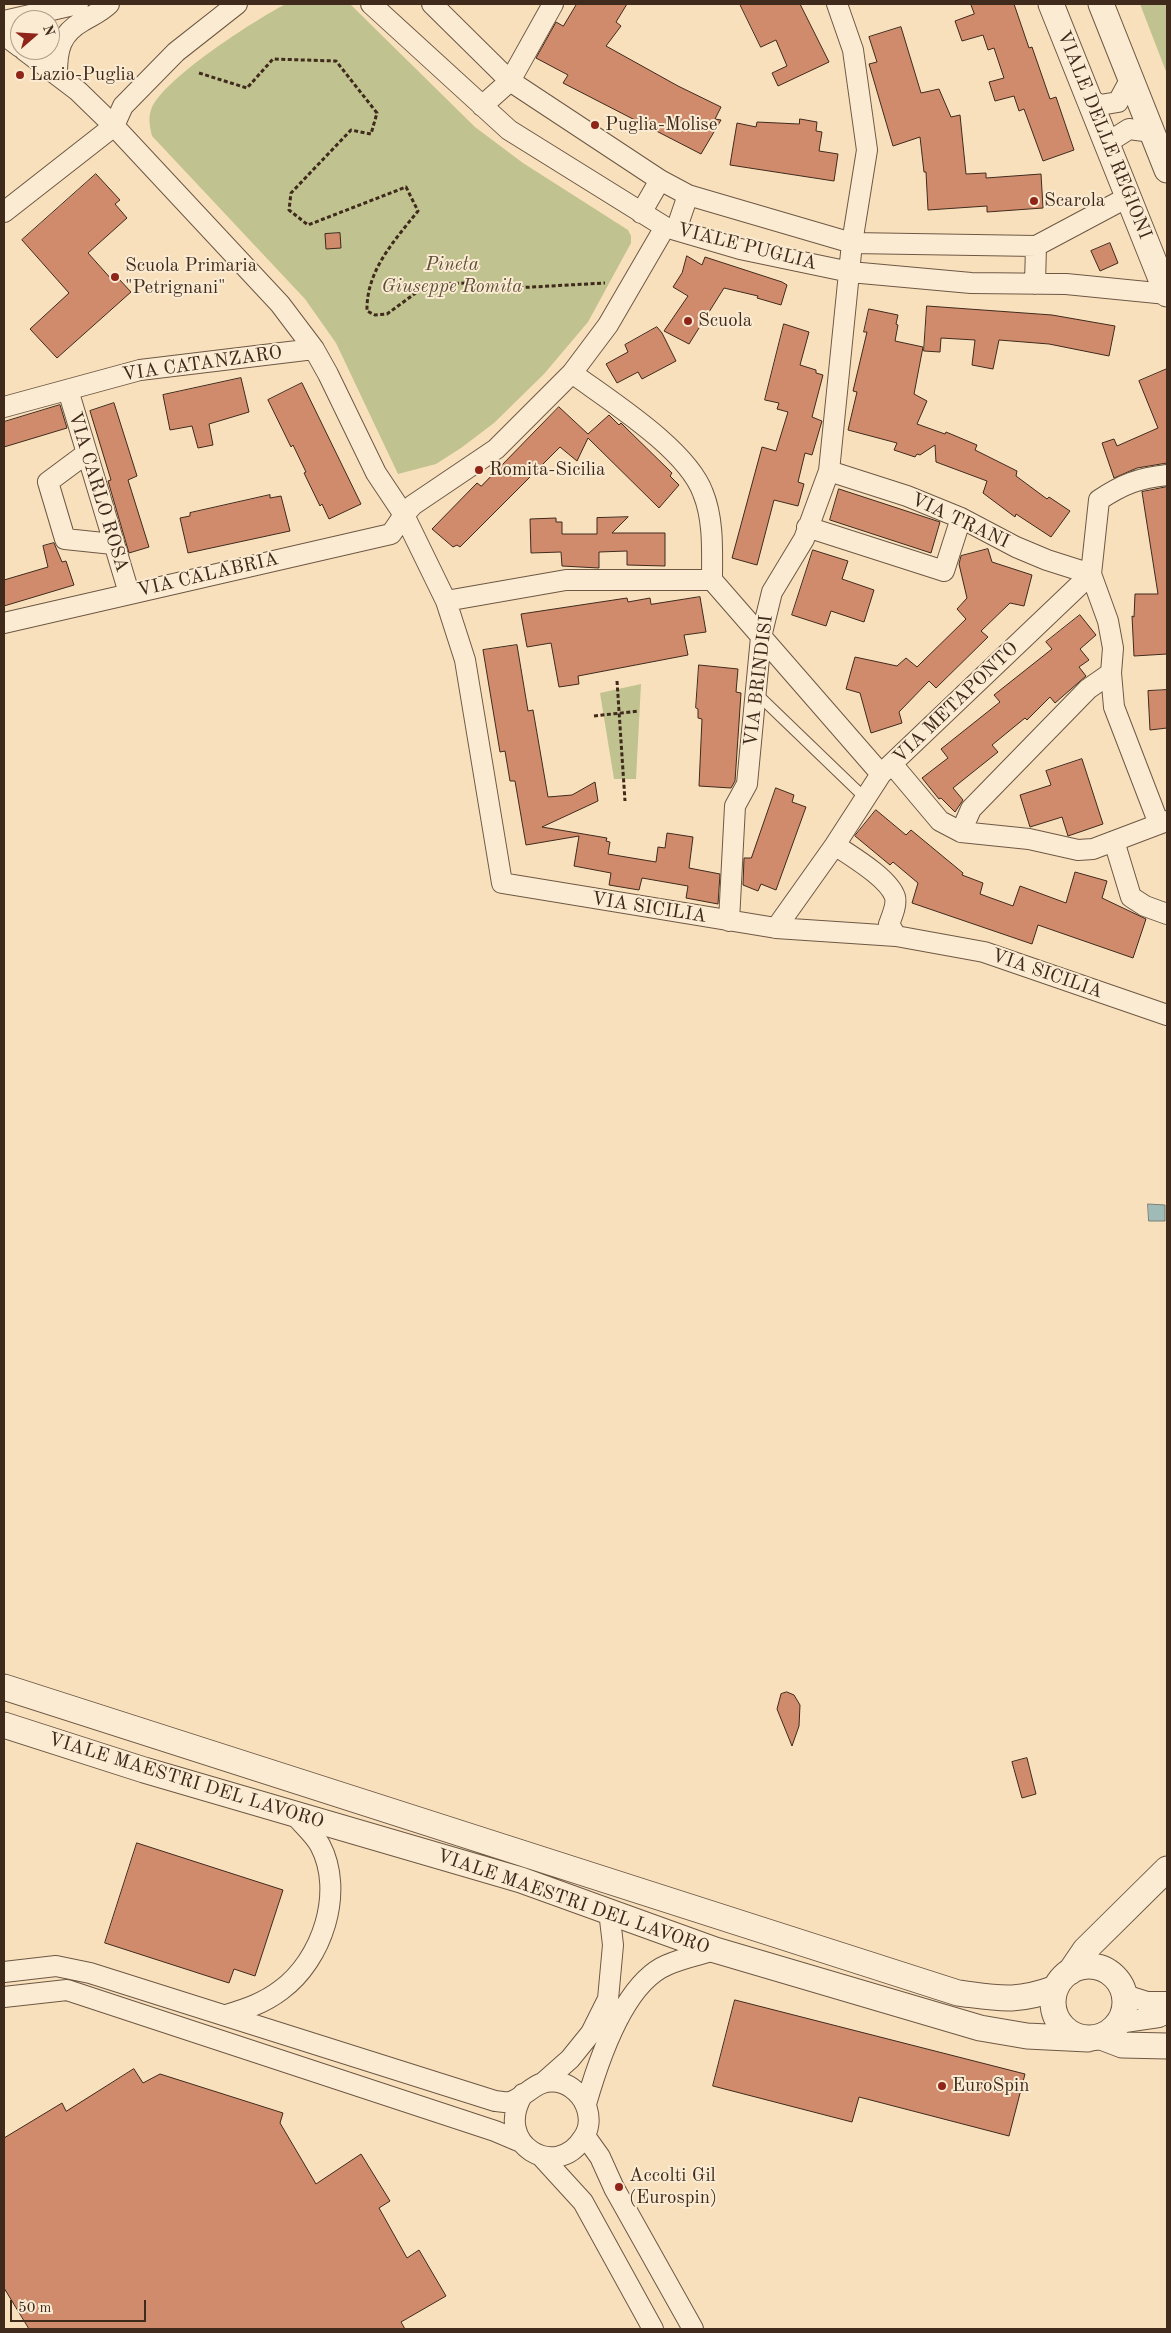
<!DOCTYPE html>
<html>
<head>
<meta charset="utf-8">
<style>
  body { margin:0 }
  #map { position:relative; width:1171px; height:2333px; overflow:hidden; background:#f9e0bc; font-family:"Old Standard TT",serif }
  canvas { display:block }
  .frame { position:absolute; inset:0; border:5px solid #3f2a1c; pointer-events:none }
  .north { position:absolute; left:10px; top:10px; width:50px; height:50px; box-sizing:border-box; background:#fbebd3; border:1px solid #b09e8a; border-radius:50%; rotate:71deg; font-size:14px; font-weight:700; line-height:20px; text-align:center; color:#3f2a1c }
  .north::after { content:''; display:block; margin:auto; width:18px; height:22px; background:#8f2418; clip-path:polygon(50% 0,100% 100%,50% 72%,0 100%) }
  .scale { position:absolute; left:10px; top:2300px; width:136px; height:22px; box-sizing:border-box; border:2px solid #3f2a1c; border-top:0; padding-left:6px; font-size:15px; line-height:18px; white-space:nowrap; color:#3f2a1c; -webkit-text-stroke:4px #fbebd3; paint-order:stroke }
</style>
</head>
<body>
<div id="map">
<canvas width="1171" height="2333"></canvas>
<div class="frame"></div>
<div class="north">N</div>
<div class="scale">50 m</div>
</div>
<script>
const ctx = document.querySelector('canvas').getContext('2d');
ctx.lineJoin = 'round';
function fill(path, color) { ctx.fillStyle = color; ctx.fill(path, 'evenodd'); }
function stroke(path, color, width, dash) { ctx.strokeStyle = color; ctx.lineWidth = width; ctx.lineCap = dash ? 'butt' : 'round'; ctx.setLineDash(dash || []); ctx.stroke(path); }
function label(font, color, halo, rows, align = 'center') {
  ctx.font = font + ' "Old Standard TT",serif'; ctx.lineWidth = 4; ctx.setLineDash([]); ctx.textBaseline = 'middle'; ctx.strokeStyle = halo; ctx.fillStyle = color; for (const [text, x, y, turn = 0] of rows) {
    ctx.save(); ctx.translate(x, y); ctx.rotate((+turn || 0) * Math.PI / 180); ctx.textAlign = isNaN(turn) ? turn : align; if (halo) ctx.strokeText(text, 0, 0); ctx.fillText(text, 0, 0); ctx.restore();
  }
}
fill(new Path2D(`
  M 286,4 L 350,4 L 475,127 L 523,163 L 628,230 L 631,236 L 631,243 L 588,322 L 544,374 L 494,423 L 461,448 L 436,464 L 398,474 L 336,343 L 305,299 L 152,136 C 150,127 148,119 151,110 C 161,80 256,19 286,4 Z
  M 1140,4 L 1167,4 L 1167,74 Z
  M 641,684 L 636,779 L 614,779 L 600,693 Z`), '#c0c28f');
const water = new Path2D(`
  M 1148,1204 L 1165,1205 L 1165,1221 L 1149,1221 Z`);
fill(water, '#a0bbb7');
stroke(water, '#798179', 1);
const building = new Path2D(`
  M 577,4 L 627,4 L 616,22 L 621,26 L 606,46 L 678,86 L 721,107 L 715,119 L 721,120 L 701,154 L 563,83 L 568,75 L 536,58 L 556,22 L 563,26 Z
  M 740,4 L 800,4 L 829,62 L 778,86 L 772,73 L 787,66 L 776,40 L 761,47 Z
  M 971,4 L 1014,4 L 1029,48 L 1032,47 L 1050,99 L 1056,97 L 1074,150 L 1043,161 L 1024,109 L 1019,111 L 1014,96 L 995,101 L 989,82 L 1004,78 L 994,48 L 988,50 L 983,35 L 962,41 L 955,21 L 974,14 Z
  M 901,27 L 921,93 L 939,89 L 951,117 L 960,115 L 966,174 L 986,173 L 986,178 L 1041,174 L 1043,208 L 987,212 L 987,206 L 928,210 L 926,172 L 924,172 L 920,137 L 893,146 L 869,64 L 877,62 L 869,37 Z
  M 800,119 L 817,122 L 816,131 L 822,132 L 819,151 L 838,154 L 834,181 L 730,165 L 737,123 L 756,127 L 757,122 L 799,124 Z
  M 96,174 L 120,200 L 115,204 L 127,218 L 88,253 L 113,281 L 118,278 L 131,292 L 57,358 L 30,329 L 69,293 L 22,240 Z
  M 340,233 L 341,248 L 326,249 L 325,234 Z
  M 1110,243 L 1118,263 L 1100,271 L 1091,251 Z
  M 687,256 L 702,265 L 705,257 L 782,282 L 787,285 L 781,305 L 757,298 L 758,296 L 724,288 L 689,344 L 664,331 L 688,296 L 673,287 L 682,273 Z
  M 927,306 L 1052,315 L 1115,326 L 1109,356 L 1049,344 L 999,340 L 993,369 L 972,365 L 975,340 L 941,338 L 940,352 L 924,351 Z
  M 869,309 L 898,315 L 896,324 L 898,325 L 895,341 L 923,347 L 914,394 L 927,401 L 917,424 L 945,434 L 946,432 L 977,445 L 975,450 L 1017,471 L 1016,476 L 1047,499 L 1049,497 L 1070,511 L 1051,537 L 1016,514 L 1015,517 L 983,493 L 987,481 L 936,462 L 935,445 L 920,455 L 917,454 L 915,457 L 894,450 L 897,443 L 848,430 L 857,392 L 853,391 L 867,332 L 864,332 Z
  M 784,324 L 809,332 L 800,365 L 816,370 L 816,373 L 823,375 L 812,417 L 822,421 L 812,455 L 805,453 L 798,482 L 804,484 L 798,506 L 774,500 L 757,565 L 732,558 L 762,447 L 776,451 L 788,412 L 777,409 L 779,403 L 765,400 Z
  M 657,327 L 662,333 L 676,361 L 642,379 L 638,372 L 617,383 L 606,364 L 628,352 L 625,345 Z
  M 1167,369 L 1167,463 L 1137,468 L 1114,478 L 1102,443 L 1114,439 L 1117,446 L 1158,428 L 1139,381 Z
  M 241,378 L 249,412 L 209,424 L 213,445 L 198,448 L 192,426 L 170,430 L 163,395 Z
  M 302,383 L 361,504 L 329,519 L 322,504 L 320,506 L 304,473 L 306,472 L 293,445 L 291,447 L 268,400 Z
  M 114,403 L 137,476 L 128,480 L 149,547 L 129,553 L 108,481 L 111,480 L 90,411 Z
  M 60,405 L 67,428 L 4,447 L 4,422 Z
  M 559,407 L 588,434 L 609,415 L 619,425 L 621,423 L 624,426 L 672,473 L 670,476 L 679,485 L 659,508 L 588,438 L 577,461 L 560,447 L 460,547 L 457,545 L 453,547 L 432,529 L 477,483 L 481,486 Z
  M 1167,487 L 1167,654 L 1134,656 L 1132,616 L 1134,617 L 1135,594 L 1158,594 L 1142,492 Z
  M 839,489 L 940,522 L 931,553 L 830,520 Z
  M 270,495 L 270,498 L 281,496 L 290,531 L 188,553 L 180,518 L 190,516 L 190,513 Z
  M 628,517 L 612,533 L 665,533 L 665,566 L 627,565 L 627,551 L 599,552 L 599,568 L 562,566 L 561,552 L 531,553 L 530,519 L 556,518 L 556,522 L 562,522 L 562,534 L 597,534 L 597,518 Z
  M 54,543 L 62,562 L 66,561 L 74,585 L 4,606 L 4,580 L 48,567 L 43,546 Z
  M 988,549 L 992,562 L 1032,575 L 1024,606 L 1010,603 L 981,631 L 988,637 L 936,688 L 929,681 L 899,712 L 902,723 L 871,733 L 860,693 L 846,689 L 855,657 L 897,666 L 906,658 L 917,667 L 966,619 L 957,609 L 967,598 L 959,564 L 961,556 Z
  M 813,550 L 848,561 L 842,579 L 874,590 L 864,622 L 831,611 L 826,626 L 792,615 Z
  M 700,597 L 706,632 L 684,635 L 688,655 L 578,676 L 579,684 L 559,687 L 551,643 L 527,647 L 521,614 L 627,598 L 628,602 L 650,598 L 651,604 Z
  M 1080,615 L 1096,635 L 1080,649 L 1089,660 L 1079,667 L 1086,676 L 1055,703 L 1050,697 L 1027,720 L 1025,718 L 992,745 L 998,752 L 953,788 L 963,800 L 955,812 L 941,798 L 939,799 L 922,778 L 948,758 L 941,749 L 1000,702 L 994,695 L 1052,649 L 1046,642 Z
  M 517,645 L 528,711 L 533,710 L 548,797 L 572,795 L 595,782 L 598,801 L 542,827 L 607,838 L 606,841 L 610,842 L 608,854 L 656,862 L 658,847 L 665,848 L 667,833 L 693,837 L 689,868 L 720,874 L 718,904 L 686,898 L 688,886 L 642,878 L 639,890 L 609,885 L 611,873 L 574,866 L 579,836 L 526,845 L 515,781 L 510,781 L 505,751 L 500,752 L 483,650 Z
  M 699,665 L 738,669 L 736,692 L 741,693 L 735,781 L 731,788 L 699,786 L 702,719 L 698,718 L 698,709 L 696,708 Z
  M 1167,690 L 1167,728 L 1150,730 L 1148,691 Z
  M 1082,759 L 1103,824 L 1068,836 L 1062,817 L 1030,827 L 1020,795 L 1051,785 L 1046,771 Z
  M 776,788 L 794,795 L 792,802 L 806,807 L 776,890 L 761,884 L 758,891 L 743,885 L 744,858 L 751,858 Z
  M 876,810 L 906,835 L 911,830 L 963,873 L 962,875 L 983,883 L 980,894 L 1013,906 L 1020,886 L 1066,903 L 1075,872 L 1107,881 L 1102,898 L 1146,919 L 1133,958 L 1038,925 L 1032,944 L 912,903 L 918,883 L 893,862 L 890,865 L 855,836 Z
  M 787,1692 L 794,1695 L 800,1705 L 799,1726 L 792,1746 L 777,1709 L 781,1694 Z
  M 1027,1758 L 1036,1794 L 1022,1798 L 1012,1762 Z
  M 137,1843 L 283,1890 L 255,1976 L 234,1969 L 229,1983 L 105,1943 Z
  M 735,2000 L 1025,2074 L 1009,2136 L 859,2097 L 852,2122 L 713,2086 Z
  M 134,2069 L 143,2083 L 160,2074 L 283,2113 L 280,2123 L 316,2184 L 361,2154 L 390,2201 L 379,2208 L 407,2258 L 419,2250 L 446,2296 L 401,2322 L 405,2329 L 29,2329 L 4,2288 L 4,2138 L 62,2103 L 66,2111 Z`);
fill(building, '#d08b6d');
stroke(building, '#3f2a1c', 1);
const service = new Path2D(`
  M 756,693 L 865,798`);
const minor = new Path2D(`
  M 371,4 L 509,130 L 665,227 L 740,249 L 850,272 L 971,283 L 1066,284 L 1167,294
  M 432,4 L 510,81 L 660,180 L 688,195 L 852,243 L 1036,246 L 1128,197
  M 4,21 L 78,4
  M 4,35 L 20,47
  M 24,50 L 78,91 L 114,126 L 280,304 L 314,349 L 328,374 L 376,473 L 404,515 L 413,505 L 496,449 L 572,373 L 608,325 L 665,227
  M 57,74 C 57,50 60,34 83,21 C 93,15 101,12 109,4
  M 1088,98 L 1100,105 L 1118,102 L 1130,80
  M 482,106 L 510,81 L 553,4
  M 1107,143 L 1129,129 L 1152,132
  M 4,212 L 114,126 L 123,106 L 176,52 L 237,4
  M 641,213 L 660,180
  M 676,230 L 688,195
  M 1035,284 L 1036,246
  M 572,373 C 610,401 687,449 703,493 C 714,520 712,552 712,580 L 881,774
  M 68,390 L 129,593
  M 4,407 L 140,370 L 314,349
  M 87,453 L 48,482 L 65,539 L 113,544
  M 807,527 L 944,571 L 961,518
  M 446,601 L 566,580 L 712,580
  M 4,623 L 391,534 L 404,515 L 446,601 L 465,660 L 502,883 L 776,928 L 896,936 L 984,952 L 1167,1015
  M 892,764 L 940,821 L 961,832 L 1029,839 L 1078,850 L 1093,849 L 1167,821
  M 1159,824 L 1114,707 L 1111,673 L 1113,648 L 1108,621 L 1091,574 L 1099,500 C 1123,484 1139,478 1167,475
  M 961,832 L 971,809 L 1088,689 L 1111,673
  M 1114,841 L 1131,897 L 1145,906 L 1167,914
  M 835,845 C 851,856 889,878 895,897 C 897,905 892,916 889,924 L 896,936
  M 729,921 L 735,806 L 747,784 L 761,637 L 772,592 L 804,539 L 829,471 L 852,243 L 867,150 L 853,50 L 837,4
  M 776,928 L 835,845 L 881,774 L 1091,574 L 1047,560 L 1016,547 L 961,518 L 907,496 L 829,471
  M 4,1972 L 56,1966 L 90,1973 L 495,2101 C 499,2101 506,2103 510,2102 C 528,2096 536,2078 558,2082 C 572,2085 583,2096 587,2109 C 590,2119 589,2130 583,2138 C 557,2181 492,2145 523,2094
  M 1125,1995 L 1147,2002 L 1167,2002
  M 4,1997 L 67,1990 L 495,2131 L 521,2142
  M 226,2015 C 246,2009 264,2003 281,1990 C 322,1960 345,1892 320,1845 C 314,1834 301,1823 293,1813
  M 1118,2023 L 1159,2017 L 1167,2013
  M 544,2082 L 570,2059 L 591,2033 L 608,1999 L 613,1945 L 609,1911
  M 586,2104 C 598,2062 624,1983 667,1965 C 682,1958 699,1955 715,1950
  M 585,2136 L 600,2157 L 614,2188 L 693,2329
  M 541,2156 L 583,2202 L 653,2329`);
const tertiary = new Path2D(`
  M 1051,4 L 1167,294
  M 1101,4 L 1167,170
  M 4,1687 L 958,1993 C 998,1998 1016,2003 1056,1988
  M 4,1725 L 144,1770 L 521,1880 L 715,1950 L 980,2028 L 1027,2036 L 1088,2039
  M1053 2002a36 36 0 1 1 72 0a36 36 0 1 1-72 0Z
  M 1070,1972 L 1085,1950 L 1167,1869
  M 1101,2037 L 1122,2045 L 1167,2046`);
stroke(service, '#6e5844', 12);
stroke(minor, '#6e5844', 22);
stroke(tertiary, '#6e5844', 27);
stroke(new Path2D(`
  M 199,73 L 247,88 L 273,59 L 336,61 L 377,113 L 371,134 L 351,130 L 291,193 L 289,210 L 308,225 L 406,187 L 418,211 C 394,241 366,271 367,311 L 375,315 L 387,314 L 428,284 L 469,283 L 496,289 L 605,283
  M 617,681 L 625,801
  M 594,716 L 639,711`), '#3f2a1c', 3, [4, 2.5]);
stroke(service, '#fbebd3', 10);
stroke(minor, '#fbebd3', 20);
stroke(tertiary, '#fbebd3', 25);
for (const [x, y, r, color] of [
  [20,75,5,"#8f2418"],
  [595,125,5,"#8f2418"],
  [1034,201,5,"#8f2418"],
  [115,277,5,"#8f2418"],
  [688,321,5,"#8f2418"],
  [479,470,5,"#8f2418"],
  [942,2086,5,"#8f2418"],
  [619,2187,5,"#8f2418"]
]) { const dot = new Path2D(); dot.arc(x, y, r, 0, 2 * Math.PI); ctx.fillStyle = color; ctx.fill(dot); stroke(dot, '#fbebd3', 2); }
label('19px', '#3f2a1c', '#fbebd3', [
  ["Lazio-Puglia",30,75],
  ["Puglia-Molise",605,125],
  ["Scarola",1044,201],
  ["Scuola Primaria",125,266],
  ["\"Petrignani\"",125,288],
  ["Scuola",698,321],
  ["Romita-Sicilia",489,470],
  ["EuroSpin",952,2086],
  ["Accolti Gil",629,2176],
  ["(Eurospin)",629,2198]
], 'left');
label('19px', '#3f2a1c', '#fbebd3', [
  ["VIALE DELLE REGIONI",1104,135,68],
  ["VIALE PUGLIA",747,247,14],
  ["VIA CATANZARO",202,364,-8],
  ["VIA CARLO ROSA",98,492,73],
  ["VIA TRANI",960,521,25],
  ["VIA CALABRIA",208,575,-13],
  ["VIA BRINDISI",759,681,-83],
  ["VIA METAPONTO",956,703,-44],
  ["VIA SICILIA",649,908,9],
  ["VIA SICILIA",1047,974,19],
  ["VIALE MAESTRI DEL LAVORO",186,1781,17],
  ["VIALE MAESTRI DEL LAVORO",573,1902,19]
]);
label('italic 19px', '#5f5039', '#fbebd3', [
  ["Pineta",452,265],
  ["Giuseppe Romita",452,287]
]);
</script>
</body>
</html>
